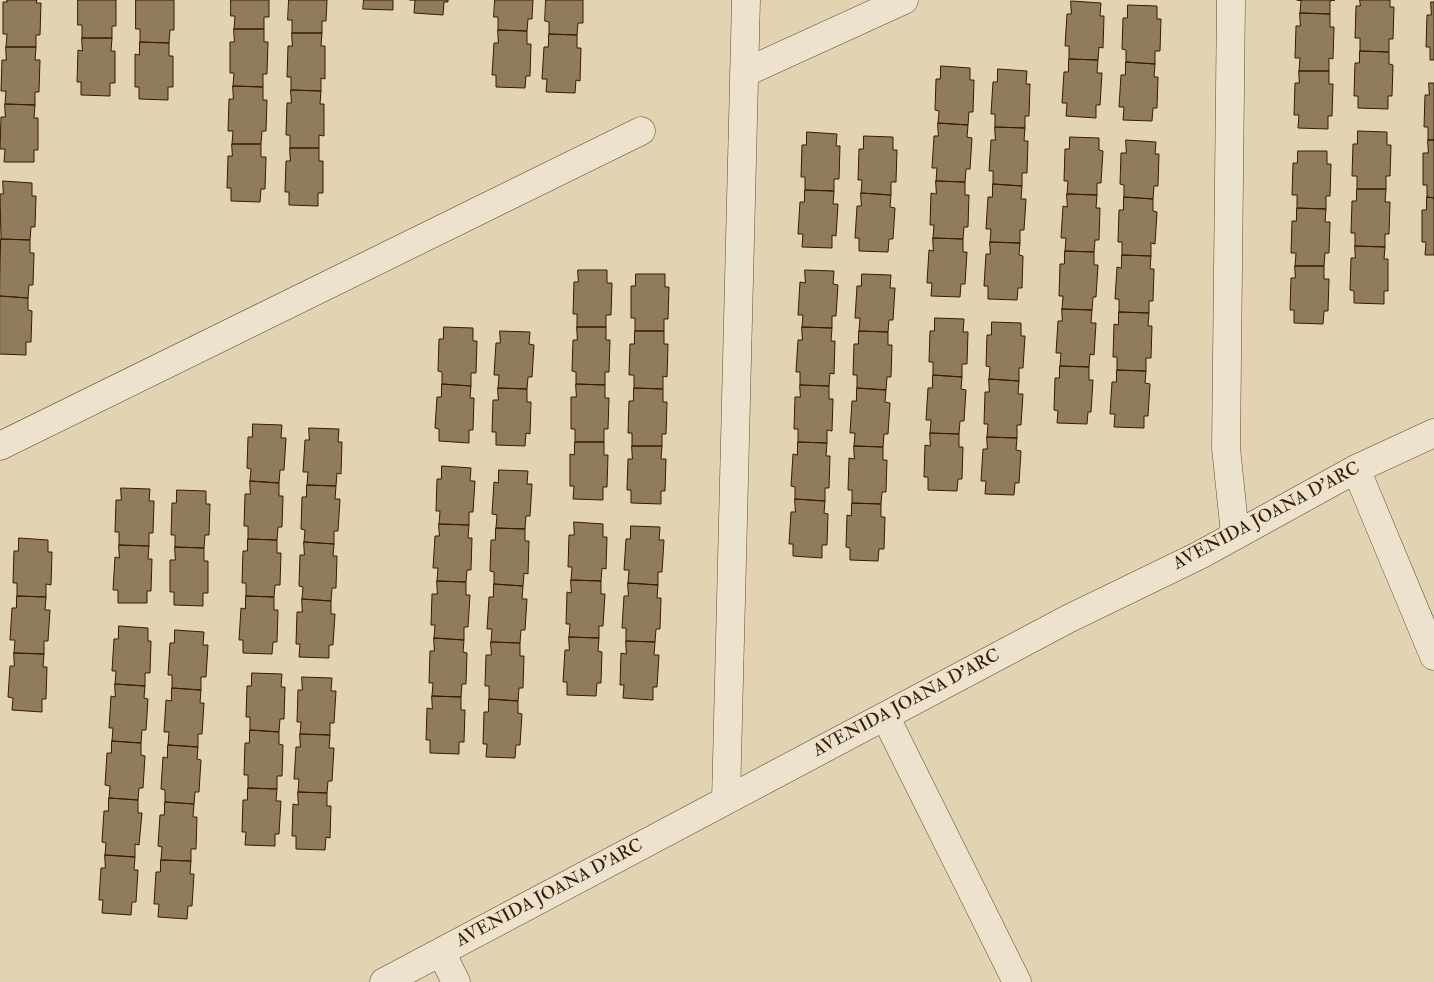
<!DOCTYPE html>
<html>
<head>
<meta charset="utf-8">
<style>
  body { margin:0 }
  canvas { display:block; background:#e2d3b2 }
</style>
</head>
<body>
<canvas width="1434" height="982"></canvas>
<script>
const ctx = document.querySelector('canvas').getContext('2d');
ctx.lineJoin = 'round';
function fill(path, color) { ctx.fillStyle = color; ctx.fill(path, 'evenodd'); }
function stroke(path, color, width, dash) { ctx.strokeStyle = color; ctx.lineWidth = width; ctx.lineCap = dash ? 'butt' : 'round'; ctx.setLineDash(dash || []); ctx.stroke(path); }
function label(font, color, halo, rows, align = 'center') {
  ctx.font = font + ' "IM FELL Double Pica",serif'; ctx.lineWidth = 4.5; ctx.setLineDash([]); ctx.textBaseline = 'middle'; ctx.strokeStyle = halo; ctx.fillStyle = color; for (const [text, x, y, turn = 0] of rows) {
    ctx.save(); ctx.translate(x, y); ctx.rotate((+turn || 0) * Math.PI / 180); ctx.textAlign = isNaN(turn) ? turn : align; if (halo) ctx.strokeText(text, 0, 0); ctx.fillText(text, 0, 0); ctx.restore();
  }
}
const building = new Path2D(`
  M 7,0 L 37,0 L 36,3 L 41,3 L 40,35 L 36,35 L 36,47 L 6,47 L 7,34 L 3,34 L 3,2 L 7,2 Z
  M 78,0 L 116,0 L 116,26 L 112,26 L 112,38 L 82,38 L 82,25 L 78,25 Z
  M 136,0 L 174,0 L 174,30 L 170,30 L 169,43 L 140,42 L 140,29 L 136,29 Z
  M 231,0 L 269,0 L 269,17 L 264,17 L 264,29 L 234,29 L 235,16 L 231,16 Z
  M 289,0 L 327,0 L 326,21 L 322,21 L 322,33 L 292,33 L 292,20 L 288,20 Z
  M 364,0 L 393,0 L 393,10 L 363,9 Z
  M 410,0 L 448,0 L 448,2 L 444,2 L 443,15 L 414,13 L 415,0 Z
  M 495,0 L 533,0 L 532,19 L 528,19 L 527,31 L 498,30 L 498,17 L 494,17 Z
  M 546,0 L 583,0 L 583,23 L 578,23 L 577,35 L 549,34 L 549,22 L 545,21 Z
  M 1297,0 L 1335,0 L 1330,1 L 1330,14 L 1300,13 L 1301,1 Z
  M 1360,0 L 1390,0 L 1390,7 L 1394,7 L 1393,39 L 1389,39 L 1389,52 L 1360,51 L 1360,38 L 1355,38 L 1356,6 L 1360,6 Z
  M 1071,1 L 1101,3 L 1100,16 L 1104,16 L 1103,48 L 1099,47 L 1098,60 L 1069,59 L 1069,46 L 1065,46 L 1067,14 L 1071,14 Z
  M 1431,2 L 1434,2 L 1434,60 L 1430,60 L 1430,47 L 1426,47 L 1427,15 L 1431,15 Z
  M 1128,5 L 1157,6 L 1157,19 L 1161,19 L 1160,51 L 1155,51 L 1155,64 L 1126,62 L 1126,50 L 1122,49 L 1123,18 L 1127,18 Z
  M 1300,13 L 1330,14 L 1330,27 L 1334,27 L 1333,59 L 1329,58 L 1329,71 L 1299,71 L 1300,58 L 1295,58 L 1296,26 L 1300,26 Z
  M 234,29 L 264,29 L 264,42 L 268,42 L 267,74 L 263,74 L 263,87 L 233,86 L 234,73 L 230,73 L 230,42 L 234,42 Z
  M 498,30 L 527,31 L 527,44 L 531,44 L 530,76 L 526,76 L 525,88 L 496,87 L 496,75 L 492,75 L 494,43 L 498,43 Z
  M 292,33 L 322,33 L 321,46 L 325,46 L 325,79 L 321,78 L 321,91 L 291,90 L 291,77 L 287,77 L 288,46 L 292,46 Z
  M 549,34 L 577,35 L 577,48 L 581,48 L 580,81 L 576,80 L 575,93 L 546,92 L 547,79 L 542,79 L 544,47 L 548,47 Z
  M 82,38 L 112,38 L 111,51 L 115,51 L 115,83 L 110,83 L 110,96 L 81,95 L 81,82 L 77,82 L 78,50 L 82,51 Z
  M 140,42 L 169,43 L 169,56 L 173,56 L 173,87 L 168,87 L 168,100 L 139,99 L 139,87 L 135,87 L 135,54 L 139,55 Z
  M 6,47 L 36,47 L 35,60 L 40,60 L 39,92 L 35,92 L 35,105 L 5,104 L 6,91 L 1,91 L 2,60 L 6,60 Z
  M 1360,51 L 1389,52 L 1389,64 L 1393,65 L 1392,96 L 1388,96 L 1388,109 L 1358,108 L 1358,96 L 1354,96 L 1355,63 L 1359,63 Z
  M 1069,59 L 1098,60 L 1097,73 L 1102,73 L 1100,105 L 1096,105 L 1096,118 L 1066,116 L 1067,103 L 1062,103 L 1064,72 L 1068,72 Z
  M 1126,62 L 1155,64 L 1154,77 L 1158,77 L 1157,108 L 1153,108 L 1152,121 L 1123,120 L 1124,107 L 1119,107 L 1121,75 L 1125,75 Z
  M 941,66 L 970,68 L 970,80 L 974,80 L 973,112 L 969,112 L 968,125 L 938,123 L 939,111 L 935,110 L 936,79 L 940,79 Z
  M 998,69 L 1027,71 L 1026,84 L 1030,84 L 1029,116 L 1025,116 L 1025,128 L 995,127 L 995,114 L 991,114 L 993,82 L 997,82 Z
  M 1299,71 L 1329,71 L 1329,84 L 1333,84 L 1332,116 L 1328,116 L 1328,129 L 1298,128 L 1299,115 L 1294,115 L 1295,83 L 1299,83 Z
  M 1429,83 L 1434,83 L 1434,140 L 1428,140 L 1428,127 L 1424,127 L 1425,95 L 1429,95 Z
  M 233,86 L 263,87 L 263,100 L 267,100 L 266,131 L 262,131 L 261,144 L 232,144 L 233,131 L 228,131 L 229,99 L 233,99 Z
  M 291,90 L 321,91 L 320,104 L 324,104 L 324,136 L 319,135 L 319,148 L 290,148 L 290,135 L 286,135 L 287,103 L 291,103 Z
  M 5,104 L 35,105 L 34,118 L 38,118 L 38,150 L 34,150 L 34,162 L 4,162 L 5,149 L 0,149 L 1,117 L 5,117 Z
  M 938,123 L 968,125 L 967,137 L 972,138 L 970,169 L 966,169 L 965,182 L 936,181 L 937,168 L 932,168 L 934,136 L 938,136 Z
  M 995,127 L 1025,128 L 1024,141 L 1028,141 L 1027,173 L 1022,173 L 1022,186 L 993,184 L 993,171 L 989,171 L 991,140 L 995,140 Z
  M 1358,131 L 1387,132 L 1387,145 L 1391,145 L 1390,176 L 1386,176 L 1386,189 L 1357,189 L 1357,176 L 1352,176 L 1353,144 L 1357,144 Z
  M 807,132 L 837,134 L 836,146 L 840,146 L 839,179 L 834,179 L 834,191 L 805,190 L 805,177 L 801,177 L 802,145 L 806,145 Z
  M 864,136 L 893,137 L 893,150 L 897,150 L 896,182 L 891,182 L 891,195 L 861,193 L 862,180 L 858,180 L 859,149 L 863,149 Z
  M 1070,137 L 1099,138 L 1099,150 L 1103,151 L 1101,183 L 1097,183 L 1097,195 L 1067,194 L 1068,181 L 1064,181 L 1065,149 L 1069,149 Z
  M 1126,140 L 1156,142 L 1155,154 L 1159,154 L 1158,186 L 1154,186 L 1153,199 L 1124,197 L 1124,185 L 1120,184 L 1121,153 L 1126,153 Z
  M 1428,140 L 1434,140 L 1434,198 L 1427,197 L 1427,185 L 1423,185 L 1423,153 L 1428,153 Z
  M 232,144 L 261,144 L 261,157 L 266,157 L 265,189 L 261,189 L 260,202 L 231,201 L 231,188 L 227,188 L 228,156 L 232,156 Z
  M 290,148 L 319,148 L 319,161 L 323,161 L 323,193 L 318,193 L 318,206 L 289,205 L 289,192 L 285,192 L 286,161 L 290,161 Z
  M 1298,151 L 1327,151 L 1327,164 L 1331,164 L 1330,196 L 1326,196 L 1326,209 L 1297,208 L 1297,195 L 1292,195 L 1293,163 L 1297,163 Z
  M 3,181 L 32,183 L 32,196 L 36,196 L 35,227 L 31,227 L 30,240 L 1,239 L 0,194 L 3,194 Z
  M 936,181 L 965,182 L 965,195 L 969,195 L 968,227 L 964,227 L 963,239 L 933,238 L 934,225 L 930,225 L 931,193 L 936,194 Z
  M 993,184 L 1022,186 L 1021,199 L 1026,199 L 1024,230 L 1020,230 L 1020,243 L 990,242 L 991,229 L 986,229 L 988,197 L 992,197 Z
  M 1357,189 L 1386,189 L 1385,202 L 1390,202 L 1389,234 L 1385,234 L 1385,247 L 1355,246 L 1355,233 L 1351,233 L 1352,201 L 1356,201 Z
  M 805,190 L 834,191 L 833,204 L 838,204 L 836,236 L 832,235 L 832,248 L 802,247 L 803,234 L 798,234 L 800,202 L 804,202 Z
  M 861,193 L 891,195 L 890,207 L 895,208 L 893,239 L 889,239 L 888,252 L 859,251 L 859,238 L 855,238 L 857,206 L 861,206 Z
  M 1067,194 L 1097,195 L 1096,208 L 1100,208 L 1099,240 L 1095,240 L 1094,252 L 1065,251 L 1066,238 L 1061,238 L 1063,206 L 1067,207 Z
  M 1124,197 L 1153,199 L 1153,211 L 1157,212 L 1155,244 L 1151,243 L 1151,256 L 1122,255 L 1122,242 L 1118,242 L 1119,210 L 1123,210 Z
  M 1427,197 L 1434,198 L 1434,255 L 1425,255 L 1426,242 L 1422,242 L 1422,210 L 1426,210 Z
  M 1297,208 L 1326,209 L 1325,222 L 1330,222 L 1329,253 L 1325,253 L 1324,266 L 1295,266 L 1296,253 L 1291,253 L 1292,221 L 1296,221 Z
  M 933,238 L 963,239 L 963,252 L 967,252 L 965,284 L 961,284 L 960,297 L 931,296 L 932,283 L 927,283 L 929,250 L 933,251 Z
  M 1,239 L 30,240 L 30,253 L 34,253 L 33,285 L 29,285 L 28,298 L 0,296 Z
  M 990,242 L 1020,243 L 1019,255 L 1023,256 L 1022,288 L 1018,288 L 1017,300 L 988,299 L 988,286 L 984,286 L 986,254 L 990,254 Z
  M 1355,246 L 1385,247 L 1384,259 L 1388,259 L 1388,291 L 1384,291 L 1384,304 L 1354,303 L 1354,291 L 1350,290 L 1351,258 L 1355,258 Z
  M 1065,251 L 1094,252 L 1094,265 L 1098,265 L 1096,297 L 1093,297 L 1092,310 L 1062,309 L 1063,296 L 1059,296 L 1060,264 L 1064,264 Z
  M 1122,255 L 1151,256 L 1150,269 L 1154,269 L 1153,301 L 1149,301 L 1149,313 L 1119,312 L 1119,299 L 1115,299 L 1117,267 L 1121,268 Z
  M 1295,266 L 1324,266 L 1324,279 L 1329,279 L 1328,311 L 1324,311 L 1323,324 L 1294,323 L 1294,310 L 1290,310 L 1291,278 L 1295,278 Z
  M 578,270 L 607,270 L 607,283 L 612,283 L 611,315 L 606,315 L 606,327 L 577,327 L 577,314 L 573,314 L 574,282 L 578,282 Z
  M 805,270 L 834,271 L 833,284 L 838,285 L 836,316 L 832,316 L 832,328 L 802,327 L 803,315 L 798,315 L 800,282 L 805,283 Z
  M 636,274 L 665,274 L 665,287 L 669,287 L 668,319 L 664,319 L 664,331 L 635,331 L 635,318 L 631,318 L 631,286 L 635,286 Z
  M 862,274 L 891,275 L 890,288 L 895,288 L 893,320 L 889,320 L 888,332 L 859,331 L 860,318 L 855,318 L 857,286 L 861,286 Z
  M 0,296 L 28,298 L 28,310 L 32,311 L 31,342 L 26,342 L 26,355 L 0,354 Z
  M 1062,309 L 1092,310 L 1091,323 L 1096,323 L 1094,355 L 1090,354 L 1089,367 L 1060,366 L 1061,353 L 1056,353 L 1058,321 L 1062,321 Z
  M 1119,312 L 1149,313 L 1148,326 L 1152,326 L 1151,358 L 1146,358 L 1146,371 L 1117,370 L 1117,357 L 1113,357 L 1114,324 L 1118,325 Z
  M 935,318 L 964,319 L 963,332 L 968,332 L 967,364 L 962,364 L 962,377 L 933,375 L 933,362 L 929,362 L 930,331 L 934,331 Z
  M 992,322 L 1021,323 L 1021,336 L 1025,336 L 1023,368 L 1019,368 L 1019,381 L 989,379 L 990,367 L 986,366 L 987,335 L 991,335 Z
  M 444,327 L 473,328 L 473,341 L 477,341 L 476,373 L 471,373 L 471,386 L 442,384 L 442,372 L 438,371 L 439,339 L 443,339 Z
  M 577,327 L 606,327 L 606,340 L 610,340 L 609,372 L 605,372 L 605,385 L 576,384 L 576,372 L 572,371 L 573,340 L 577,340 Z
  M 802,327 L 832,328 L 831,341 L 835,341 L 834,374 L 830,373 L 829,386 L 800,385 L 800,372 L 796,372 L 798,340 L 802,340 Z
  M 500,331 L 530,332 L 529,344 L 534,345 L 532,377 L 528,377 L 527,389 L 498,388 L 499,375 L 494,375 L 496,343 L 500,343 Z
  M 635,331 L 664,331 L 664,344 L 668,344 L 667,377 L 663,376 L 663,389 L 634,388 L 634,375 L 629,375 L 630,344 L 634,344 Z
  M 859,331 L 888,332 L 888,345 L 892,345 L 891,377 L 887,377 L 886,390 L 857,388 L 857,375 L 853,375 L 854,344 L 858,344 Z
  M 1060,366 L 1089,367 L 1089,380 L 1093,380 L 1091,412 L 1088,412 L 1087,424 L 1057,423 L 1058,411 L 1054,410 L 1055,378 L 1059,378 Z
  M 1117,370 L 1146,371 L 1145,383 L 1150,384 L 1148,416 L 1144,416 L 1144,428 L 1114,427 L 1115,414 L 1110,414 L 1112,382 L 1116,382 Z
  M 933,375 L 962,377 L 961,389 L 966,390 L 964,421 L 960,421 L 959,434 L 930,433 L 931,420 L 926,420 L 928,388 L 932,388 Z
  M 989,379 L 1019,381 L 1018,394 L 1023,394 L 1021,425 L 1017,425 L 1017,438 L 987,437 L 988,424 L 984,424 L 985,392 L 989,392 Z
  M 442,384 L 471,386 L 470,398 L 474,398 L 473,430 L 469,430 L 469,443 L 439,441 L 439,429 L 435,428 L 437,397 L 441,397 Z
  M 576,384 L 605,385 L 605,398 L 609,398 L 608,429 L 604,429 L 604,442 L 575,442 L 575,429 L 571,429 L 571,397 L 576,397 Z
  M 800,385 L 829,386 L 829,399 L 833,399 L 832,431 L 827,430 L 827,443 L 798,442 L 798,429 L 794,429 L 795,397 L 800,397 Z
  M 498,388 L 527,389 L 527,402 L 531,402 L 530,434 L 526,433 L 525,446 L 496,445 L 496,432 L 492,432 L 493,400 L 498,400 Z
  M 634,388 L 663,389 L 663,402 L 667,402 L 666,434 L 662,434 L 662,446 L 632,446 L 632,433 L 628,433 L 629,401 L 633,401 Z
  M 857,388 L 886,390 L 885,402 L 890,403 L 888,434 L 884,434 L 883,447 L 854,446 L 855,433 L 850,433 L 852,401 L 856,401 Z
  M 253,424 L 282,425 L 281,438 L 286,438 L 284,470 L 280,470 L 279,483 L 250,481 L 251,469 L 247,468 L 248,437 L 252,437 Z
  M 309,428 L 339,429 L 338,442 L 342,442 L 341,474 L 337,473 L 336,486 L 307,485 L 308,472 L 303,472 L 305,440 L 309,440 Z
  M 930,433 L 959,434 L 959,447 L 963,447 L 962,479 L 958,479 L 957,491 L 928,490 L 928,477 L 924,477 L 925,445 L 930,446 Z
  M 987,437 L 1017,438 L 1016,450 L 1021,451 L 1019,483 L 1015,483 L 1014,495 L 985,494 L 986,481 L 981,481 L 983,449 L 987,449 Z
  M 575,442 L 604,442 L 604,455 L 608,455 L 607,487 L 603,487 L 603,500 L 573,499 L 574,486 L 570,486 L 570,454 L 574,455 Z
  M 798,442 L 827,443 L 826,456 L 830,456 L 829,488 L 825,488 L 825,501 L 795,499 L 795,487 L 791,486 L 793,454 L 797,455 Z
  M 632,446 L 662,446 L 661,459 L 666,459 L 665,491 L 661,491 L 661,504 L 631,503 L 631,490 L 627,490 L 628,459 L 632,459 Z
  M 854,446 L 883,447 L 883,460 L 887,460 L 886,492 L 882,492 L 881,504 L 852,503 L 852,490 L 848,490 L 849,458 L 854,459 Z
  M 442,466 L 471,468 L 470,481 L 475,481 L 473,512 L 469,512 L 469,525 L 439,524 L 440,511 L 436,511 L 437,479 L 441,479 Z
  M 499,470 L 528,471 L 527,484 L 532,484 L 530,516 L 526,516 L 525,529 L 496,528 L 497,515 L 492,514 L 494,482 L 498,483 Z
  M 250,481 L 279,483 L 279,496 L 283,496 L 282,527 L 278,527 L 277,540 L 248,539 L 248,526 L 244,526 L 245,494 L 250,494 Z
  M 307,485 L 336,486 L 335,499 L 340,499 L 338,531 L 334,531 L 334,544 L 304,542 L 305,530 L 301,529 L 302,497 L 306,497 Z
  M 121,488 L 150,489 L 149,501 L 154,501 L 153,533 L 149,533 L 149,546 L 119,545 L 119,532 L 115,532 L 116,500 L 121,500 Z
  M 177,490 L 206,491 L 206,504 L 210,504 L 209,535 L 205,535 L 204,548 L 175,547 L 175,535 L 171,535 L 172,503 L 176,503 Z
  M 795,499 L 825,501 L 824,513 L 828,514 L 827,545 L 822,545 L 822,558 L 793,556 L 793,544 L 789,544 L 791,512 L 795,512 Z
  M 852,503 L 881,504 L 881,517 L 885,517 L 884,549 L 879,549 L 878,561 L 850,560 L 850,548 L 846,547 L 847,515 L 851,516 Z
  M 574,522 L 603,524 L 603,537 L 607,537 L 606,569 L 602,568 L 601,581 L 571,580 L 572,567 L 568,567 L 569,535 L 574,535 Z
  M 439,524 L 469,525 L 468,538 L 472,538 L 471,570 L 467,570 L 466,582 L 437,581 L 438,568 L 433,568 L 435,536 L 439,536 Z
  M 631,526 L 660,527 L 659,540 L 664,540 L 662,572 L 658,572 L 658,585 L 628,583 L 629,570 L 624,570 L 626,539 L 630,539 Z
  M 496,528 L 525,529 L 525,541 L 529,541 L 528,574 L 524,573 L 523,586 L 494,584 L 494,572 L 490,571 L 491,540 L 495,540 Z
  M 19,538 L 48,540 L 48,552 L 52,552 L 51,585 L 46,584 L 46,597 L 17,596 L 17,583 L 13,583 L 14,551 L 18,551 Z
  M 248,539 L 277,540 L 277,553 L 281,553 L 280,585 L 275,585 L 274,597 L 246,596 L 246,583 L 242,583 L 243,551 L 247,551 Z
  M 304,542 L 334,544 L 333,556 L 337,556 L 336,588 L 332,588 L 331,601 L 302,599 L 303,587 L 299,586 L 300,555 L 304,555 Z
  M 119,545 L 149,546 L 148,559 L 152,559 L 151,591 L 147,591 L 147,603 L 118,603 L 118,590 L 113,590 L 115,557 L 119,558 Z
  M 175,547 L 204,548 L 204,561 L 208,561 L 208,593 L 203,593 L 203,606 L 174,605 L 174,592 L 170,592 L 170,560 L 175,560 Z
  M 571,580 L 601,581 L 601,594 L 605,594 L 603,626 L 599,626 L 599,638 L 569,637 L 570,624 L 566,624 L 567,592 L 571,593 Z
  M 437,581 L 466,582 L 466,595 L 470,595 L 468,627 L 464,627 L 464,640 L 434,638 L 435,625 L 431,625 L 432,594 L 437,594 Z
  M 628,583 L 658,585 L 657,598 L 661,598 L 660,629 L 656,629 L 655,642 L 626,641 L 626,628 L 622,628 L 624,596 L 628,596 Z
  M 494,584 L 523,586 L 522,599 L 527,599 L 525,630 L 521,630 L 520,643 L 491,642 L 492,629 L 487,629 L 489,597 L 493,597 Z
  M 17,596 L 46,597 L 45,610 L 50,610 L 48,641 L 44,641 L 44,654 L 14,653 L 15,640 L 10,640 L 12,608 L 16,608 Z
  M 246,596 L 274,597 L 274,610 L 278,610 L 277,642 L 273,642 L 272,654 L 243,653 L 243,640 L 239,640 L 241,608 L 245,609 Z
  M 302,599 L 331,601 L 331,614 L 335,614 L 333,645 L 329,645 L 329,658 L 299,657 L 300,644 L 296,644 L 297,612 L 302,612 Z
  M 119,626 L 148,628 L 148,641 L 151,641 L 150,673 L 145,673 L 145,686 L 115,684 L 116,671 L 112,671 L 114,639 L 118,639 Z
  M 175,630 L 204,632 L 203,645 L 208,645 L 206,677 L 201,677 L 201,690 L 172,688 L 172,675 L 168,675 L 170,643 L 174,643 Z
  M 569,637 L 599,638 L 598,651 L 602,652 L 601,683 L 597,683 L 596,696 L 567,695 L 567,682 L 563,682 L 565,650 L 569,650 Z
  M 434,638 L 464,640 L 463,652 L 467,653 L 466,684 L 462,684 L 461,697 L 432,696 L 433,683 L 429,683 L 430,651 L 434,651 Z
  M 626,641 L 655,642 L 654,655 L 659,655 L 657,687 L 653,687 L 653,700 L 623,698 L 624,685 L 620,685 L 621,653 L 626,654 Z
  M 491,642 L 520,643 L 520,656 L 524,656 L 523,688 L 519,688 L 518,701 L 489,699 L 489,686 L 485,686 L 486,655 L 491,655 Z
  M 14,653 L 44,654 L 43,667 L 47,667 L 46,699 L 42,699 L 42,712 L 12,710 L 13,698 L 8,697 L 10,666 L 14,666 Z
  M 252,673 L 282,674 L 281,687 L 285,687 L 284,719 L 280,719 L 279,732 L 250,730 L 250,717 L 246,717 L 247,686 L 251,686 Z
  M 302,677 L 332,678 L 331,691 L 336,691 L 334,723 L 330,723 L 330,735 L 300,734 L 301,722 L 297,722 L 298,690 L 302,690 Z
  M 115,684 L 145,686 L 144,698 L 148,699 L 146,730 L 142,730 L 141,743 L 112,741 L 113,728 L 109,728 L 111,696 L 115,697 Z
  M 172,688 L 201,690 L 200,703 L 204,703 L 202,734 L 198,734 L 198,747 L 168,745 L 169,732 L 164,732 L 166,700 L 171,701 Z
  M 432,696 L 461,697 L 461,710 L 465,710 L 464,742 L 459,742 L 459,754 L 430,753 L 430,740 L 426,740 L 427,708 L 432,709 Z
  M 489,699 L 518,701 L 518,713 L 522,714 L 520,745 L 516,745 L 515,758 L 486,757 L 487,744 L 483,744 L 484,712 L 488,712 Z
  M 250,730 L 279,732 L 279,744 L 283,745 L 282,776 L 277,776 L 277,789 L 248,788 L 248,775 L 244,775 L 245,743 L 249,743 Z
  M 300,734 L 330,735 L 329,748 L 334,748 L 332,781 L 328,781 L 327,793 L 298,792 L 299,779 L 294,779 L 296,747 L 300,747 Z
  M 112,741 L 141,743 L 141,755 L 145,756 L 143,788 L 139,788 L 138,800 L 109,798 L 110,786 L 105,785 L 107,753 L 111,753 Z
  M 168,745 L 198,747 L 197,759 L 201,760 L 199,792 L 195,792 L 194,804 L 165,802 L 165,790 L 161,789 L 163,757 L 167,758 Z
  M 248,788 L 277,789 L 276,801 L 281,801 L 279,834 L 275,834 L 275,846 L 245,845 L 246,832 L 242,832 L 243,800 L 247,800 Z
  M 298,792 L 327,793 L 327,806 L 331,806 L 330,838 L 326,837 L 325,850 L 296,849 L 296,836 L 292,836 L 293,804 L 298,805 Z
  M 109,798 L 138,800 L 138,813 L 142,813 L 139,845 L 135,844 L 135,857 L 105,855 L 106,843 L 102,842 L 104,811 L 108,811 Z
  M 165,802 L 194,804 L 193,817 L 197,817 L 196,849 L 191,849 L 191,861 L 161,860 L 162,847 L 158,846 L 160,815 L 164,815 Z
  M 105,855 L 135,857 L 134,870 L 138,870 L 136,902 L 132,902 L 131,915 L 102,913 L 103,900 L 99,900 L 101,868 L 105,868 Z
  M 161,860 L 191,861 L 190,874 L 194,874 L 192,906 L 188,906 L 187,919 L 158,917 L 159,904 L 154,904 L 156,872 L 160,872 Z`);
fill(building, '#907b5d');
stroke(building, '#371c00', 1);
const minor = new Path2D(`
  M 1231,0 L 1226,448 L 1235,534
  M 744,73 L 904,0
  M 0,446 L 641,131
  M 1356,469 L 1434,656
  M 885,716 L 1017,982
  M 726,800 L 746,0
  M 441,952 L 456,982
  M 384,982 L 1068,619 L 1200,555 L 1356,469 L 1434,433`);
stroke(minor, '#624a2c', 29);
stroke(minor, '#ece2cd', 28);
label('18px', '#371c00', '#ece2cd', [
  ["AVENIDA JOANA D'ARC",1267,517,-28],
  ["AVENIDA JOANA D'ARC",907,704,-28],
  ["AVENIDA JOANA D'ARC",550,894,-28]
]);
</script>
</body>
</html>
